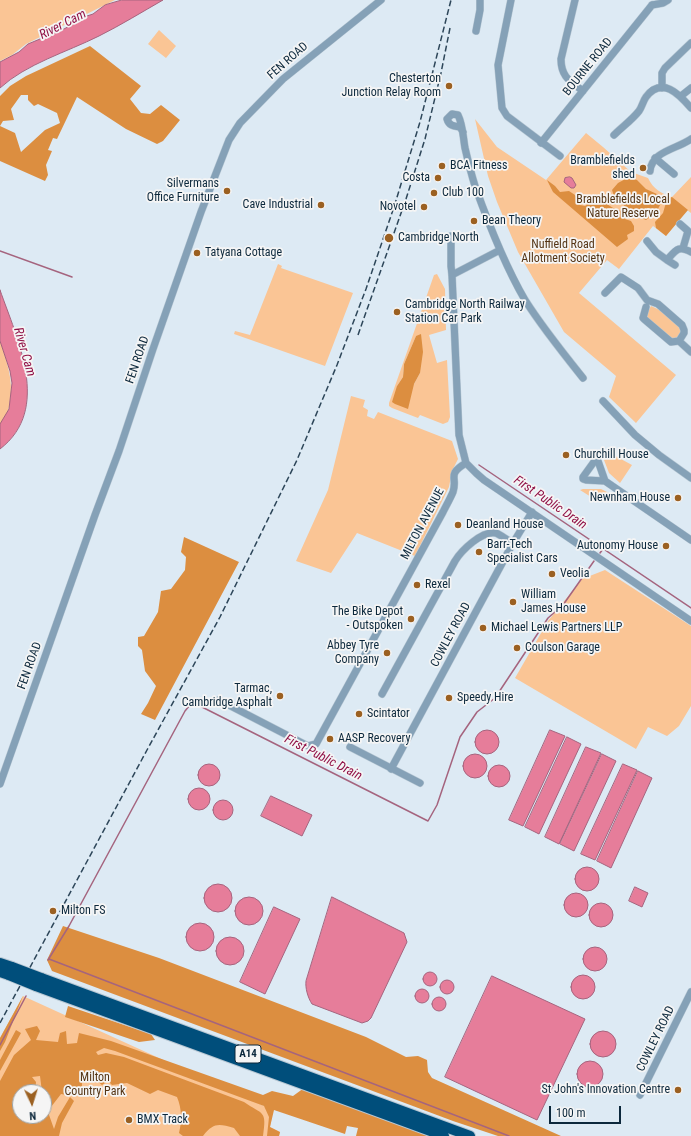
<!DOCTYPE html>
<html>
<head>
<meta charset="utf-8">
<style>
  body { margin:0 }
  #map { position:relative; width:691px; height:1136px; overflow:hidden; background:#ddeaf4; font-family:"Roboto Condensed",sans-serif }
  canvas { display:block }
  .north { position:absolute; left:12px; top:1084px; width:40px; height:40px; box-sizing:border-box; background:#f5f5f5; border:1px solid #98a3ab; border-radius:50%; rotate:176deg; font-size:11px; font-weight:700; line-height:16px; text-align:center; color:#0c283c }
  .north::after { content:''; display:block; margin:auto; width:14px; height:18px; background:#9b6021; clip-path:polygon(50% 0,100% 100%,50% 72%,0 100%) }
  .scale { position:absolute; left:549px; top:1106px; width:72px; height:18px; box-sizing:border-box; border:2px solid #0c283c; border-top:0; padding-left:5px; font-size:12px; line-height:14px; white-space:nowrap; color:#0c283c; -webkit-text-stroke:3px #f5f5f5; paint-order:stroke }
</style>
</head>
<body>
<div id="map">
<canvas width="691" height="1136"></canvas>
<div class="north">N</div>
<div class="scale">100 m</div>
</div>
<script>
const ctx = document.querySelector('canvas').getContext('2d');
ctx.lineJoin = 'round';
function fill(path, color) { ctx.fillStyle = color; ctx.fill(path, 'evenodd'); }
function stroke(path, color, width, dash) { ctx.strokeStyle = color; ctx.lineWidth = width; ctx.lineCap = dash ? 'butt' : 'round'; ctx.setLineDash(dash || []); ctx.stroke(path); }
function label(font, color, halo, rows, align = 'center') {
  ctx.font = font + ' "Roboto Condensed",sans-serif'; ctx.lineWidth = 3.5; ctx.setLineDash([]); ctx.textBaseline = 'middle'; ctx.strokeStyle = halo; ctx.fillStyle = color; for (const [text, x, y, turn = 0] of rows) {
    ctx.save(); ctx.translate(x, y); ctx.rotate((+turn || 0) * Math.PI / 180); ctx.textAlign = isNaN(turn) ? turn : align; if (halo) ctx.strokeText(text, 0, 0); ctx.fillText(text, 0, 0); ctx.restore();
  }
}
fill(new Path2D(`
  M 0,0 L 115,0 L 26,44 L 12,55 L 0,61 Z
  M 159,30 L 176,46 L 166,58 L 148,44 Z
  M 475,119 L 497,147 L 546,180 L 586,133 L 603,147 L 631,172 L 648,178 C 653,189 662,194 672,197 L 691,177 L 691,213 L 687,210 L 666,236 L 653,226 L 619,269 L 607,260 L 579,293 L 676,375 L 636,423 L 609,397 L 616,376 L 564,332 L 518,252 L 497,202 L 488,176 Z
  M 278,264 L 282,266 L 281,268 L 353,293 L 325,366 L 234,334 L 235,331 L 250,335 Z
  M 437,274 L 445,289 L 446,330 L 429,335 L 437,363 L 447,360 L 450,417 L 448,422 L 443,424 L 420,415 L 418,418 L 392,408 L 389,406 L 389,403 L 434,275 ZM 416,336 L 420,373 L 414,384 L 397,386 L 403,377 L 404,364 Z
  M 651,306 L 662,311 L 682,329 L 677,339 L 673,340 L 646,320 L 646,315 Z
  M 0,340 C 6,360 14,380 10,402 C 9,410 5,418 2,426 L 0,428 Z
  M 351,396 L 365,400 L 363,407 L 368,410 L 367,416 L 374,419 L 378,412 L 452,441 L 458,459 L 452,471 L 449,487 L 415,556 L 357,533 L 331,573 L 296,561 L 328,490 Z
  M 608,452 L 632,465 L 620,483 L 609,473 L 604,460 Z
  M 583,489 L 601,489 L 609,493 L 601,501 L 599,502 L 580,490 Z
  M 605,570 L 691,626 L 691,706 L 679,726 L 667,736 L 648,727 L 636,749 L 515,678 L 548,621 L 582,579 Z
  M 23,996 L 273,1110 L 270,1127 L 280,1132 L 279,1136 L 0,1136 L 0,1038 ZM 20,1092 L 44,1092 L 44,1116 L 20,1116 Z`), '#fac595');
fill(new Path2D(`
  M 90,46 L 141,86 L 130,99 L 141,113 L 150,114 L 161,105 L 180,120 L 163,141 L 157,144 L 126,129 L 77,97 L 57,139 L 53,138 L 48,150 L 52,151 L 46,165 L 48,175 L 45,181 L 0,161 L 0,96 L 10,86 L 26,76 ZM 21,95 L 28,95 L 28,100 L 34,106 L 38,104 L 57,113 L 60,123 L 45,130 L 21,152 L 15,133 L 0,126 L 3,121 L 14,120 L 11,109 Z
  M 629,177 L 637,180 L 646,189 L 659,195 L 661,203 L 656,213 L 646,220 L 634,215 L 614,196 L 612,190 L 618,183 Z
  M 547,180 L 555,186 L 560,192 L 569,191 L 575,195 L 580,205 L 585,206 L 599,198 C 605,200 605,203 610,206 C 618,212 621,206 625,219 L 631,221 L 634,226 L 634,231 L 627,235 L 628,239 L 617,247 L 553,192 Z
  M 672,197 L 688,210 L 666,236 L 656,228 L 655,222 L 663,213 L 667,199 Z
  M 421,334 L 423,352 L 420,373 L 414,384 L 408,409 L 395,404 L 392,402 L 397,386 L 403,377 L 404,364 L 416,336 Z
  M 184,537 L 239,562 L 155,720 L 141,714 L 148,703 L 156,686 L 145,671 L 142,650 L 138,646 L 138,637 L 144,636 L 158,612 L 161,591 L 171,589 L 185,570 L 186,557 L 181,552 Z
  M 63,926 L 159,958 L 366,1037 L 406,1057 L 418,1056 L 427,1060 L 428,1072 L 432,1078 L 561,1136 L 498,1136 L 453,1121 L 52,971 L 47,960 Z
  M 23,996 L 5,1042 L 0,1051 L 0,1038 Z
  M 68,1006 L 151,1034 L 155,1040 L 139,1042 L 65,1017 Z
  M 37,1026 L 40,1031 L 36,1040 L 58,1042 L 60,1033 L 66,1031 L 67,1044 L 77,1043 L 79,1033 L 111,1041 L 263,1095 L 272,1091 L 293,1096 L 304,1088 L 428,1136 L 356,1136 L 358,1128 L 347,1126 L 345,1134 L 274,1110 L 270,1127 L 280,1132 L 279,1136 L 267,1136 L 269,1117 L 264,1106 L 115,1051 L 104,1048 L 96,1052 L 98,1055 L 106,1053 L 124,1057 L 244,1102 C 263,1115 267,1110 263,1136 L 240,1136 L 234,1128 C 219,1124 214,1122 203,1136 L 183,1136 L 179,1133 C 182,1121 182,1109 177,1097 L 158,1090 L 150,1094 L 127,1083 L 112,1085 L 108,1081 L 102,1085 C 95,1078 91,1076 82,1079 L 82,1093 L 70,1090 L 67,1095 L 61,1094 L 51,1107 L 45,1109 L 44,1092 L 42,1092 L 40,1076 L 32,1077 L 36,1082 L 35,1092 L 20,1092 L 20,1116 L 39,1116 L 39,1123 L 48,1112 L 54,1129 L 58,1117 L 70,1097 L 74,1101 L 62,1123 L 59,1136 L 0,1136 L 0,1081 L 14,1055 L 31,1040 L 25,1029 Z
  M 16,1030 L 21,1033 L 0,1071 L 0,1060 Z`), '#dc8e40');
const water = new Path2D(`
  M 122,0 L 163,0 C 142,12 121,25 99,36 C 67,52 26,64 0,88 L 0,62 L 19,52 L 28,44 L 64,29 L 87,16 L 93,14 L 105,5 Z
  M 570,177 L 572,178 L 576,185 L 574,188 L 571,188 L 564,182 L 565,178 Z
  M 0,290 C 17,339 52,409 0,449 L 0,424 L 9,409 L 12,383 L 10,371 L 0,341 Z
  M 550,730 L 565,736 L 523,826 L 509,820 Z
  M475 742a12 12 0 1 1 24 0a12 12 0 1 1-24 0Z
  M 567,737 L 581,744 L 539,834 L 525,827 Z
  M 586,747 L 601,753 L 559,844 L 545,837 Z
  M 602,754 L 616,761 L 574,851 L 560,844 Z
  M463 766a12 12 0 1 1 24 0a12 12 0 1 1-24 0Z
  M 623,764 L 637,770 L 595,860 L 581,854 Z
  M198 775a11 11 0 1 1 22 0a11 11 0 1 1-22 0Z
  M488 776a11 11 0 1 1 22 0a11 11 0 1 1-22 0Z
  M 638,771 L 652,778 L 611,868 L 597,861 Z
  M188 799a11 11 0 1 1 22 0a11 11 0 1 1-22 0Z
  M 271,796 L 312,815 L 302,836 L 261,816 Z
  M213 810a10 10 0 1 1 20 0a10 10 0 1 1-20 0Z
  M575 879a12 12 0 1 1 24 0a12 12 0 1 1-24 0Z
  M204 898a14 14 0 1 1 28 0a14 14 0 1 1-28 0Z
  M 635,887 L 648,893 L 642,907 L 629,901 Z
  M564 905a12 12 0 1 1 24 0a12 12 0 1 1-24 0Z
  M235 911a14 14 0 1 1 28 0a14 14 0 1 1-28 0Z
  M 332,897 L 404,933 L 407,942 L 371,1018 L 368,1021 L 362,1023 L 312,1004 C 308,998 305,988 306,981 Z
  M589 915a12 12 0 1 1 24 0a12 12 0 1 1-24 0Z
  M 274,907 L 300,919 L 265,994 L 240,982 Z
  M186 937a14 14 0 1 1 28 0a14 14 0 1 1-28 0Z
  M216 951a14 14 0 1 1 28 0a14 14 0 1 1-28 0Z
  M583 959a12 12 0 1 1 24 0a12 12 0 1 1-24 0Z
  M423 979a7 7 0 1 1 14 0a7 7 0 1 1-14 0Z
  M571 987a12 12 0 1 1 24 0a12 12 0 1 1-24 0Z
  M 492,976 L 585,1019 L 537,1120 L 445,1077 Z
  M440 987a7 7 0 1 1 14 0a7 7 0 1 1-14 0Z
  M415 996a7 7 0 1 1 14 0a7 7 0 1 1-14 0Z
  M432 1004a7 7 0 1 1 14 0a7 7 0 1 1-14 0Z
  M590 1044a13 13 0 1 1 26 0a13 13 0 1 1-26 0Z
  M577 1074a13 13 0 1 1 26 0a13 13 0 1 1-26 0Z`);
fill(water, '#e67d9a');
stroke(water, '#a5647e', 1);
stroke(new Path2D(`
  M 0,251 L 72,277
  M 479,465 L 691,608
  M 600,553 L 603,549
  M 49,959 L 509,1136
  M 48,960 L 69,926 L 185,711 L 190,705 L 200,706 L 428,821 L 437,805 L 460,737 L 477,712 L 495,698 L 548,618 L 563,605 L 594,561
  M 0,1045 L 26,996`), '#a5647e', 1.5);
const minor = new Path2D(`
  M 511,0 L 498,65 L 502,108 L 507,116 L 560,156
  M 575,0 L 561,59 C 561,77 570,81 583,91
  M 652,5 L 663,3 L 668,0
  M 476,31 L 480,10 L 480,0
  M 662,88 L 662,73 L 665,68 L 691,43
  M 681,96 L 691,88
  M 463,132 L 460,127 C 454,126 449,126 447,119 L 452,114 L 458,115 C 463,125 463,137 465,148 C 468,161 471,173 475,186 C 489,225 504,264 525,300 C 542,327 563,353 583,378
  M 614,135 C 622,127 632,120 639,111 C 642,107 643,101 646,97 C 662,76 679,94 691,108
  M 541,143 L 652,5
  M 655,158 L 674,174
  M 650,171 C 652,151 677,149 691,139
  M 680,224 L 688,231 L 683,248
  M 451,236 L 451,266 L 452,275 L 459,435 L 466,463 L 476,473 L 484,480 L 691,621
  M 647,241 L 656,252 L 667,260 C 676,250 678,245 691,252
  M 667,260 L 675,265
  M 452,275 L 500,250
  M 605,293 L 621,277 L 638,288 L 647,300 L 658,304 L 682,325 L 684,330 L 684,333 L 679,341
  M 646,307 L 643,318 L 644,319 L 671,342 L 679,341 L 691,352
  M 603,401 L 635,435 L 659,455 L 691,478
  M 596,459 L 598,461 L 605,481 L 586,480 L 583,479 L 583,477 Z
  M 605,481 L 691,540
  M 382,694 L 455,561 C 461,551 482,530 496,533 C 501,535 507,540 513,543
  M 219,700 L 308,746 L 316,744 L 443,512 C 446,506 450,499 453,492 C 458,477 446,475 466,463
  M 350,747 L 420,783
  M 391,769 L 513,543 L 532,512
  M 0,784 L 95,515 L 119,451 L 153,349 L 201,212 L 229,140 L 240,123 L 283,79 L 381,0
  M 640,1095 L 691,992`);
const highway = new Path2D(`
  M 0,963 L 12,967
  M 0,972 L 9,975
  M 41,978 L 470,1136
  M 36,986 L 444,1136`);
stroke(minor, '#b7c7d3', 8);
stroke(highway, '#b7c7d3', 12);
stroke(minor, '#85a1b7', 7);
stroke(highway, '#004e7b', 10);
stroke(new Path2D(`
  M 358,335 L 406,199 L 425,139 L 441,73 L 450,28
  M 0,1023 L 147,750 L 220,617 L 297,460 L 337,365 L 366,289 L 394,207 L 420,122 L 451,0`), '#2d4659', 1.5, [6, 3]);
const highwayBridge = new Path2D(`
  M 12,967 L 41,978
  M 9,975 L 36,986`);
stroke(highwayBridge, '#b7c7d3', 12, []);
stroke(highwayBridge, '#004e7b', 10);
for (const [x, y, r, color] of [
  [449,86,4,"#9b6021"],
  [442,166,4,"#9b6021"],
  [643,168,4,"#9b6021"],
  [438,178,4,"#9b6021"],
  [227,191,4,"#9b6021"],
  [434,193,4,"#9b6021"],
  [321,205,4,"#9b6021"],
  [424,207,4,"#9b6021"],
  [474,221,4,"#9b6021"],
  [389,238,5,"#9b6021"],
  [197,253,4,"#9b6021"],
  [397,312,4,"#9b6021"],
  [566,455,4,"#9b6021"],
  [678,498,4,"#9b6021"],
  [458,525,4,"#9b6021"],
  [666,546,4,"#9b6021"],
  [479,552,4,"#9b6021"],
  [552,574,4,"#9b6021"],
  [417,585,4,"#9b6021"],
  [513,602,4,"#9b6021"],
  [411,619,4,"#9b6021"],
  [483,628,4,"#9b6021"],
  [517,648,4,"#9b6021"],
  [387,653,4,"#9b6021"],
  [280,696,4,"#9b6021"],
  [449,698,4,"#9b6021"],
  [359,714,4,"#9b6021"],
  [330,739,4,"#9b6021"],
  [53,911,4,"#9b6021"],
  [678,1090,4,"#9b6021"],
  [129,1120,4,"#9b6021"]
]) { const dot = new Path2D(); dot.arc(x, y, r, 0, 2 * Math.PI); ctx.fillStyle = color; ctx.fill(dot); stroke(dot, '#f5f5f5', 1.5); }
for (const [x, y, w] of [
  [248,1054,26]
]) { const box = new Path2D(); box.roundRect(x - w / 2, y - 9, w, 18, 3); ctx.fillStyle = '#f5f5f5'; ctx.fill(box); stroke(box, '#0c283c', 1); }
label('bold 11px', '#0c283c', null, [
  ["A14",248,1054]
]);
label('12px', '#0c283c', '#f5f5f5', [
  ["FEN ROAD",288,61,-41],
  ["BOURNE ROAD",588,67,-51],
  ["FEN ROAD",138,360,-71],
  ["MILTON AVENUE",423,524,-62],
  ["COWLEY ROAD",451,635,-62],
  ["FEN ROAD",30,666,-70],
  ["COWLEY ROAD",656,1039,-64]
]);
label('12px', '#0c283c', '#f5f5f5', [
  ["Chesterton",441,79,"right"],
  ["Junction Relay Room",441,93,"right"],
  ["Bramblefields",635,161,"right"],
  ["shed",635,175,"right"],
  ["BCA Fitness",450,166],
  ["Costa",430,178,"right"],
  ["Silvermans",219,184,"right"],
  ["Office Furniture",219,198,"right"],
  ["Club 100",442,193],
  ["Cave Industrial",313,205,"right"],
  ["Novotel",416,207,"right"],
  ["Bean Theory",482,221],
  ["Cambridge North",398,238],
  ["Tatyana Cottage",205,253],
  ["Cambridge North Railway",405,305],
  ["Station Car Park",405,319],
  ["Churchill House",574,455],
  ["Newnham House",670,498,"right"],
  ["Deanland House",466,525],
  ["Barr-Tech",487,545],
  ["Specialist Cars",487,559],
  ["Autonomy House",658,546,"right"],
  ["Veolia",560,574],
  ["Rexel",425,585],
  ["William",521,595],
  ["James House",521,609],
  ["The Bike Depot",403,612,"right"],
  ["- Outspoken",403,626,"right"],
  ["Michael Lewis Partners LLP",491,628],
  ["Abbey Tyre",379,646,"right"],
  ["Company",379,660,"right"],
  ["Coulson Garage",525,648],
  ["Tarmac,",272,689,"right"],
  ["Cambridge Asphalt",272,703,"right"],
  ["Speedy Hire",457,698],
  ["Scintator",367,714],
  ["AASP Recovery",338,739],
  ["Milton FS",61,911],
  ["St John's Innovation Centre",670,1090,"right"],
  ["BMX Track",137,1120]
], 'left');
label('12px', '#543414', '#f5f5f5', [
  ["Bramblefields Local",623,200],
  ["Nature Reserve",623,214],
  ["Nuffield Road",563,245],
  ["Allotment Society",563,259],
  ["Milton",95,1078],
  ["Country Park",95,1092]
]);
label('italic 13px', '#911247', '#f5f5f5', [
  ["River Cam",63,25,-27],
  ["River Cam",24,352,74],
  ["First Public Drain",550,503,34],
  ["First Public Drain",323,758,27]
]);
</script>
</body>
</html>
